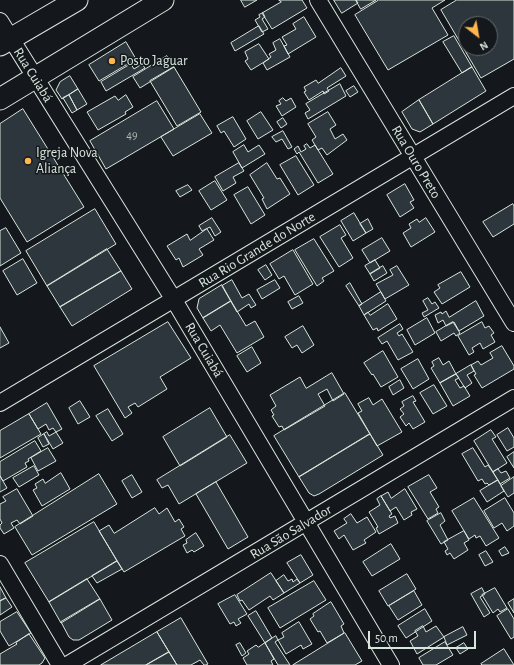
<!DOCTYPE html>
<html>
<head>
<meta charset="utf-8">
<style>
  body { margin:0 }
  #map { position:relative; width:514px; height:665px; overflow:hidden; background:#14181c; font-family:"Alegreya Sans",sans-serif }
  canvas { display:block }
  .north { position:absolute; left:458px; top:16px; width:40px; height:40px; box-sizing:border-box; background:#14181c; border:1px solid #626a69; border-radius:50%; rotate:149deg; font-size:11px; font-weight:700; line-height:16px; text-align:center; color:#d8e6dc }
  .north::after { content:''; display:block; margin:auto; width:14px; height:18px; background:#ffb74d; clip-path:polygon(50% 0,100% 100%,50% 72%,0 100%) }
  .scale { position:absolute; left:368px; top:631px; width:108px; height:18px; box-sizing:border-box; border:2px solid #d8e6dc; border-top:0; padding-left:5px; font-size:12px; line-height:14px; white-space:nowrap; color:#d8e6dc; -webkit-text-stroke:3px #14181c; paint-order:stroke }
</style>
</head>
<body>
<div id="map">
<canvas width="514" height="665"></canvas>
<div class="north">N</div>
<div class="scale">50 m</div>
</div>
<script>
const ctx = document.querySelector('canvas').getContext('2d');
ctx.lineJoin = 'round';
function fill(path, color) { ctx.fillStyle = color; ctx.fill(path, 'evenodd'); }
function stroke(path, color, width, dash) { ctx.strokeStyle = color; ctx.lineWidth = width; ctx.lineCap = dash ? 'butt' : 'round'; ctx.setLineDash(dash || []); ctx.stroke(path); }
function label(font, color, halo, rows, align = 'center') {
  ctx.font = font + ' "Alegreya Sans",sans-serif'; ctx.lineWidth = 3; ctx.setLineDash([]); ctx.textBaseline = 'middle'; ctx.strokeStyle = halo; ctx.fillStyle = color; for (const [text, x, y, turn = 0] of rows) {
    ctx.save(); ctx.translate(x, y); ctx.rotate((+turn || 0) * Math.PI / 180); ctx.textAlign = isNaN(turn) ? turn : align; if (halo) ctx.strokeText(text, 0, 0); ctx.fillText(text, 0, 0); ctx.restore();
  }
}
const building = new Path2D(`
  M 241,0 L 257,0 L 245,7 Z
  M 279,0 L 302,0 L 307,8 L 272,29 L 262,13 L 281,2 Z
  M 334,0 L 356,0 L 358,3 L 342,13 Z
  M 356,0 L 376,0 L 361,9 Z
  M 379,0 L 445,0 L 432,8 L 448,35 L 388,70 L 355,15 Z
  M 457,0 L 514,0 L 514,59 L 481,78 L 441,10 ZM 466,24 L 490,24 L 490,48 L 466,48 Z
  M 263,13 L 265,17 L 262,19 L 268,29 L 262,32 L 255,20 L 260,17 L 259,15 Z
  M 304,17 L 316,37 L 288,54 L 284,46 L 287,45 L 282,37 L 296,29 L 293,24 Z
  M 259,26 L 264,34 L 235,51 L 231,43 Z
  M 454,36 L 472,67 L 462,73 L 443,42 Z
  M 280,39 L 290,57 L 267,70 L 263,63 L 271,57 L 269,54 L 276,50 L 273,43 Z
  M 126,42 L 136,59 L 99,81 L 89,65 Z
  M 259,44 L 269,59 L 251,70 L 245,61 L 248,59 L 245,52 Z
  M 167,56 L 174,67 L 140,88 L 133,77 Z
  M 131,64 L 134,69 L 142,64 L 145,68 L 106,91 L 101,82 Z
  M 174,67 L 201,112 L 177,126 L 150,81 Z
  M 472,67 L 486,91 L 433,124 L 419,100 Z
  M 341,68 L 346,76 L 327,88 L 329,91 L 324,94 L 323,91 L 309,100 L 304,92 L 306,91 L 304,87 L 316,80 L 318,83 Z
  M 70,76 L 78,89 L 62,99 L 56,90 L 60,82 Z
  M 340,84 L 346,96 L 308,119 L 305,113 L 310,110 L 306,104 Z
  M 354,86 L 358,92 L 350,97 L 346,91 Z
  M 78,89 L 87,104 L 77,110 L 69,95 Z
  M 69,95 L 77,110 L 72,113 L 63,98 Z
  M 126,95 L 133,107 L 125,112 L 126,114 L 98,130 L 87,112 L 115,96 L 118,100 Z
  M 283,98 L 286,101 L 291,98 L 296,107 L 282,116 L 276,106 L 281,104 L 279,101 Z
  M 419,100 L 433,124 L 420,132 L 412,129 L 402,112 Z
  M 157,101 L 174,129 L 106,169 L 90,141 Z
  M 23,109 L 84,207 L 27,242 L 0,198 L 0,124 Z
  M 261,112 L 273,130 L 258,139 L 247,121 Z
  M 328,112 L 336,125 L 330,129 L 335,139 L 343,134 L 347,140 L 327,155 L 322,148 L 318,150 L 312,140 L 316,137 L 308,124 Z
  M 200,114 L 212,133 L 173,156 L 161,137 Z
  M 233,117 L 246,139 L 234,147 L 224,131 L 221,133 L 217,126 Z
  M 283,118 L 287,124 L 281,128 L 277,122 Z
  M 283,131 L 292,147 L 288,149 L 282,139 L 276,142 L 272,137 Z
  M 307,144 L 310,148 L 315,145 L 333,174 L 318,183 L 299,152 L 297,154 L 294,149 L 298,146 L 301,152 L 306,149 L 304,146 Z
  M 244,145 L 248,152 L 259,145 L 265,154 L 242,168 L 233,152 Z
  M 296,156 L 314,185 L 298,195 L 280,165 Z
  M 239,163 L 244,171 L 233,177 L 236,183 L 223,191 L 215,177 Z
  M 267,163 L 277,179 L 280,178 L 290,194 L 267,209 L 262,199 L 264,198 L 250,175 Z
  M 215,181 L 227,200 L 211,210 L 199,191 Z
  M 405,184 L 414,200 L 410,202 L 414,208 L 400,217 L 387,195 Z
  M 188,185 L 192,190 L 180,197 L 176,191 Z
  M 248,187 L 265,215 L 251,224 L 234,195 Z
  M 513,204 L 514,206 L 514,224 L 493,237 L 483,222 Z
  M 95,209 L 116,244 L 47,286 L 26,251 Z
  M 354,213 L 366,233 L 353,241 L 341,221 Z
  M 212,218 L 221,232 L 215,236 L 210,227 L 202,231 L 199,226 Z
  M 426,218 L 435,232 L 411,247 L 403,233 L 411,228 L 409,224 L 417,219 L 419,222 Z
  M 368,219 L 373,229 L 366,233 L 360,224 Z
  M 340,225 L 346,235 L 341,238 L 353,258 L 339,267 L 320,237 Z
  M 6,228 L 21,253 L 0,266 L 0,231 Z
  M 207,229 L 214,240 L 199,249 L 203,255 L 183,267 L 179,258 L 176,260 L 167,246 L 187,234 L 190,240 Z
  M 382,238 L 390,251 L 370,263 L 362,250 Z
  M 314,239 L 334,271 L 322,278 L 324,281 L 317,286 L 295,250 Z
  M 107,249 L 121,271 L 60,307 L 47,286 Z
  M 293,250 L 313,284 L 295,295 L 284,276 L 279,279 L 270,264 Z
  M 23,259 L 37,283 L 17,295 L 3,271 Z
  M 375,260 L 380,268 L 370,274 L 365,266 Z
  M 266,265 L 272,275 L 265,280 L 258,270 Z
  M 383,266 L 387,273 L 374,281 L 370,274 Z
  M 397,266 L 409,285 L 385,299 L 376,284 L 393,275 L 390,270 Z
  M 121,271 L 132,289 L 72,326 L 60,307 Z
  M 461,272 L 470,287 L 442,304 L 434,292 L 440,288 L 438,285 Z
  M 232,280 L 242,298 L 249,294 L 256,305 L 251,308 L 249,304 L 237,312 L 222,286 Z
  M 275,280 L 280,288 L 262,299 L 257,290 Z
  M 350,283 L 362,304 L 359,306 L 346,286 Z
  M 222,285 L 231,301 L 203,318 L 197,308 L 199,299 Z
  M 381,292 L 386,301 L 364,315 L 359,306 Z
  M 299,296 L 303,303 L 292,309 L 288,302 Z
  M 428,298 L 432,304 L 435,302 L 439,308 L 424,317 L 422,313 L 428,310 L 423,301 Z
  M 231,301 L 246,326 L 255,321 L 264,337 L 237,353 L 220,325 L 211,331 L 203,318 Z
  M 476,301 L 484,316 L 459,331 L 454,322 L 446,326 L 443,320 L 438,323 L 435,315 L 441,312 L 442,314 L 446,311 L 449,317 Z
  M 388,304 L 397,319 L 378,331 L 377,328 L 373,330 L 364,315 L 368,312 L 370,315 Z
  M 427,318 L 435,333 L 415,345 L 407,330 Z
  M 168,322 L 191,358 L 160,377 L 167,389 L 138,407 L 135,403 L 128,407 L 132,413 L 125,418 L 94,366 Z
  M 453,322 L 460,333 L 456,336 L 454,333 L 441,341 L 436,332 Z
  M 482,322 L 485,328 L 489,326 L 494,333 L 491,335 L 495,342 L 483,349 L 480,343 L 472,348 L 474,352 L 469,355 L 458,336 Z
  M 400,324 L 403,329 L 397,333 L 399,336 L 402,334 L 413,352 L 398,360 L 387,341 L 382,344 L 378,338 Z
  M 303,326 L 314,345 L 302,353 L 297,345 L 292,348 L 285,337 Z
  M 0,327 L 9,343 L 0,348 Z
  M 502,346 L 514,366 L 514,369 L 482,388 L 474,375 L 476,374 L 471,365 L 478,361 L 481,365 L 493,358 L 490,353 Z
  M 252,347 L 261,363 L 247,372 L 237,356 Z
  M 383,351 L 398,377 L 381,387 L 373,374 L 372,375 L 364,363 Z
  M 439,358 L 443,365 L 449,361 L 456,374 L 440,383 L 431,368 L 434,366 L 432,362 Z
  M 418,359 L 429,379 L 413,389 L 401,369 Z
  M 471,365 L 474,371 L 467,375 L 472,383 L 465,388 L 456,374 Z
  M 332,373 L 344,394 L 333,401 L 327,389 L 318,394 L 325,406 L 284,430 L 282,426 L 279,427 L 272,416 L 274,415 L 271,410 L 276,406 L 270,395 L 300,377 L 306,388 Z
  M 456,374 L 459,378 L 455,380 L 460,388 L 464,386 L 470,396 L 453,406 L 440,383 Z
  M 400,380 L 404,388 L 393,395 L 389,387 Z
  M 434,385 L 447,406 L 433,414 L 420,393 Z
  M 345,393 L 370,434 L 299,477 L 274,436 Z
  M 413,396 L 416,401 L 413,402 L 425,422 L 413,429 L 409,423 L 406,426 L 400,417 L 404,414 L 400,409 L 404,406 L 402,402 Z
  M 369,398 L 373,405 L 382,399 L 402,432 L 377,446 L 358,413 L 362,411 L 358,404 Z
  M 80,401 L 90,417 L 78,424 L 69,408 Z
  M 47,403 L 62,429 L 56,432 L 53,428 L 49,430 L 46,424 L 38,429 L 29,414 Z
  M 210,408 L 227,437 L 180,466 L 163,437 Z
  M 108,409 L 123,434 L 112,441 L 96,416 Z
  M 29,414 L 41,434 L 0,458 L 0,431 Z
  M 508,428 L 514,438 L 514,447 L 507,451 L 497,435 Z
  M 491,430 L 496,437 L 492,439 L 507,463 L 493,472 L 474,441 Z
  M 47,432 L 49,436 L 56,432 L 63,443 L 53,449 L 44,434 Z
  M 44,434 L 49,444 L 43,447 L 38,438 Z
  M 370,434 L 383,455 L 319,494 L 314,496 L 309,493 L 299,477 Z
  M 230,435 L 247,463 L 179,504 L 168,485 L 162,488 L 157,480 Z
  M 35,441 L 41,451 L 28,459 L 29,461 L 25,463 L 27,467 L 3,481 L 0,476 L 0,462 Z
  M 48,448 L 56,461 L 38,471 L 31,458 Z
  M 473,448 L 485,467 L 488,465 L 498,480 L 489,485 L 487,483 L 485,484 L 482,479 L 478,481 L 462,454 Z
  M 514,452 L 514,468 L 507,457 Z
  M 34,466 L 39,475 L 19,487 L 13,478 Z
  M 498,469 L 501,473 L 506,471 L 510,478 L 500,484 L 493,472 Z
  M 61,473 L 70,489 L 42,506 L 33,490 L 37,488 L 35,484 L 43,479 L 45,483 Z
  M 99,474 L 117,504 L 32,555 L 15,527 Z
  M 132,475 L 142,492 L 132,498 L 122,481 Z
  M 429,475 L 437,488 L 430,492 L 439,507 L 436,509 L 438,513 L 428,519 L 408,487 Z
  M 0,476 L 7,488 L 0,492 Z
  M 514,477 L 514,493 L 508,497 L 501,486 Z
  M 498,480 L 504,491 L 487,502 L 480,491 Z
  M 216,482 L 248,537 L 228,549 L 196,494 Z
  M 17,489 L 33,516 L 20,524 L 17,520 L 11,523 L 14,528 L 4,534 L 0,528 L 0,525 L 2,523 L 0,519 L 0,504 L 6,501 L 3,497 Z
  M 405,489 L 417,509 L 411,512 L 412,515 L 404,520 L 396,507 L 390,511 L 381,496 L 388,492 L 391,498 Z
  M 381,496 L 392,514 L 389,516 L 390,518 L 395,516 L 398,523 L 379,534 L 376,528 L 378,527 L 369,512 L 380,505 L 377,499 Z
  M 474,498 L 499,538 L 486,546 L 480,536 L 476,538 L 475,535 L 469,539 L 452,511 Z
  M 505,498 L 514,513 L 514,526 L 507,531 L 502,523 L 494,528 L 484,511 Z
  M 155,508 L 159,514 L 167,508 L 175,522 L 179,519 L 184,527 L 181,529 L 185,536 L 124,572 L 99,531 L 109,525 L 114,533 Z
  M 441,513 L 445,521 L 440,525 L 448,540 L 441,544 L 427,521 Z
  M 351,514 L 357,523 L 367,517 L 376,532 L 364,540 L 366,543 L 353,550 L 344,535 L 339,539 L 334,531 L 347,523 L 344,519 Z
  M 94,522 L 117,561 L 49,602 L 25,563 Z
  M 464,531 L 469,540 L 464,543 L 468,550 L 454,559 L 450,553 L 447,555 L 445,551 L 448,549 L 444,542 Z
  M 196,533 L 204,546 L 194,552 L 192,550 L 187,553 L 183,545 L 187,543 L 186,540 Z
  M 391,544 L 400,559 L 372,576 L 363,562 Z
  M 505,547 L 509,553 L 502,556 L 499,551 Z
  M 486,551 L 493,562 L 485,566 L 479,555 Z
  M 301,555 L 313,575 L 300,583 L 287,563 Z
  M 117,561 L 122,569 L 97,583 L 92,576 Z
  M 271,573 L 284,593 L 273,600 L 270,596 L 249,610 L 242,600 L 240,601 L 237,595 Z
  M 407,574 L 416,589 L 388,606 L 379,591 Z
  M 284,575 L 288,581 L 292,579 L 293,582 L 297,579 L 300,583 L 284,593 L 276,581 Z
  M 87,579 L 100,599 L 61,623 L 49,602 Z
  M 314,581 L 326,600 L 280,628 L 268,608 Z
  M 0,587 L 6,598 L 0,601 Z
  M 482,588 L 485,594 L 480,597 L 490,613 L 484,617 L 471,594 Z
  M 495,588 L 507,608 L 500,612 L 498,609 L 493,613 L 482,595 Z
  M 414,591 L 422,605 L 398,620 L 389,606 Z
  M 235,595 L 247,614 L 238,619 L 241,623 L 236,626 L 234,622 L 230,624 L 218,604 Z
  M 6,598 L 12,607 L 0,615 L 0,601 Z
  M 100,599 L 112,620 L 79,640 L 73,640 L 69,637 L 61,622 Z
  M 514,599 L 514,613 L 508,603 Z
  M 331,602 L 344,624 L 341,626 L 344,633 L 327,643 L 320,631 L 318,632 L 310,619 L 314,616 L 313,614 Z
  M 425,609 L 432,621 L 406,638 L 398,626 Z
  M 508,609 L 514,619 L 514,637 L 511,639 L 497,616 Z
  M 256,611 L 272,638 L 265,643 L 248,616 Z
  M 17,612 L 31,633 L 9,646 L 0,631 L 0,622 Z
  M 181,618 L 208,664 L 206,665 L 204,665 L 200,660 L 191,665 L 177,665 L 157,632 Z
  M 299,622 L 312,644 L 303,649 L 301,645 L 286,654 L 278,640 L 284,637 L 282,633 Z
  M 423,626 L 426,632 L 436,626 L 444,637 L 417,654 L 410,641 L 418,636 L 415,631 Z
  M 463,627 L 467,635 L 447,645 L 444,637 Z
  M 157,632 L 169,652 L 146,665 L 101,665 Z
  M 345,633 L 362,661 L 355,665 L 293,665 Z
  M 29,634 L 45,658 L 42,663 L 39,665 L 0,665 L 0,654 L 17,644 L 16,643 Z
  M 276,636 L 278,640 L 275,642 L 290,665 L 278,665 L 265,643 Z
  M 445,642 L 453,655 L 436,665 L 423,665 L 419,658 Z
  M 240,643 L 246,653 L 242,656 L 236,645 Z
  M 265,643 L 274,659 L 271,661 L 273,665 L 247,665 L 243,658 L 249,654 L 247,651 L 256,645 L 258,647 Z
  M 464,643 L 468,649 L 460,654 L 456,648 Z
  M 504,649 L 514,665 L 482,665 L 481,664 Z
  M 169,652 L 177,665 L 146,665 Z`);
fill(building, '#2c363c');
stroke(building, '#d8e6dc', 1);
const minor = new Path2D(`
  M 318,0 L 514,323
  M 0,21 L 174,300 L 391,665
  M 0,403 L 514,96
  M 0,564 L 60,665
  M 67,665 L 514,398`);
const major = new Path2D(`
  M 0,45 L 77,0
  M 0,99 L 163,0`);
stroke(minor, '#d8e6dc', 18);
stroke(major, '#d8e6dc', 23);
stroke(minor, '#14181c', 16);
stroke(major, '#14181c', 21);
for (const [x, y, r, color] of [
  [112,61,4,"#ffb74d"],
  [28,161,4,"#ffb74d"]
]) { const dot = new Path2D(); dot.arc(x, y, r, 0, 2 * Math.PI); ctx.fillStyle = color; ctx.fill(dot); stroke(dot, '#14181c', 1.5); }
label('12px', '#adbab4', null, [
  ["49",132,135]
]);
label('14px', '#d8e6dc', '#14181c', [
  ["Posto Jaguar",120,61],
  ["Igreja Nova",36,153],
  ["Aliança",36,169]
], 'left');
label('14px', '#d8e6dc', '#14181c', [
  ["Rua Cuiabá",33,75,58],
  ["Rua Ouro Preto",416,162,59],
  ["Rua Rio Grande do Norte",257,250,-31],
  ["Rua Cuiabá",204,350,59],
  ["Rua São Salvador",291,532,-31]
]);
</script>
</body>
</html>
